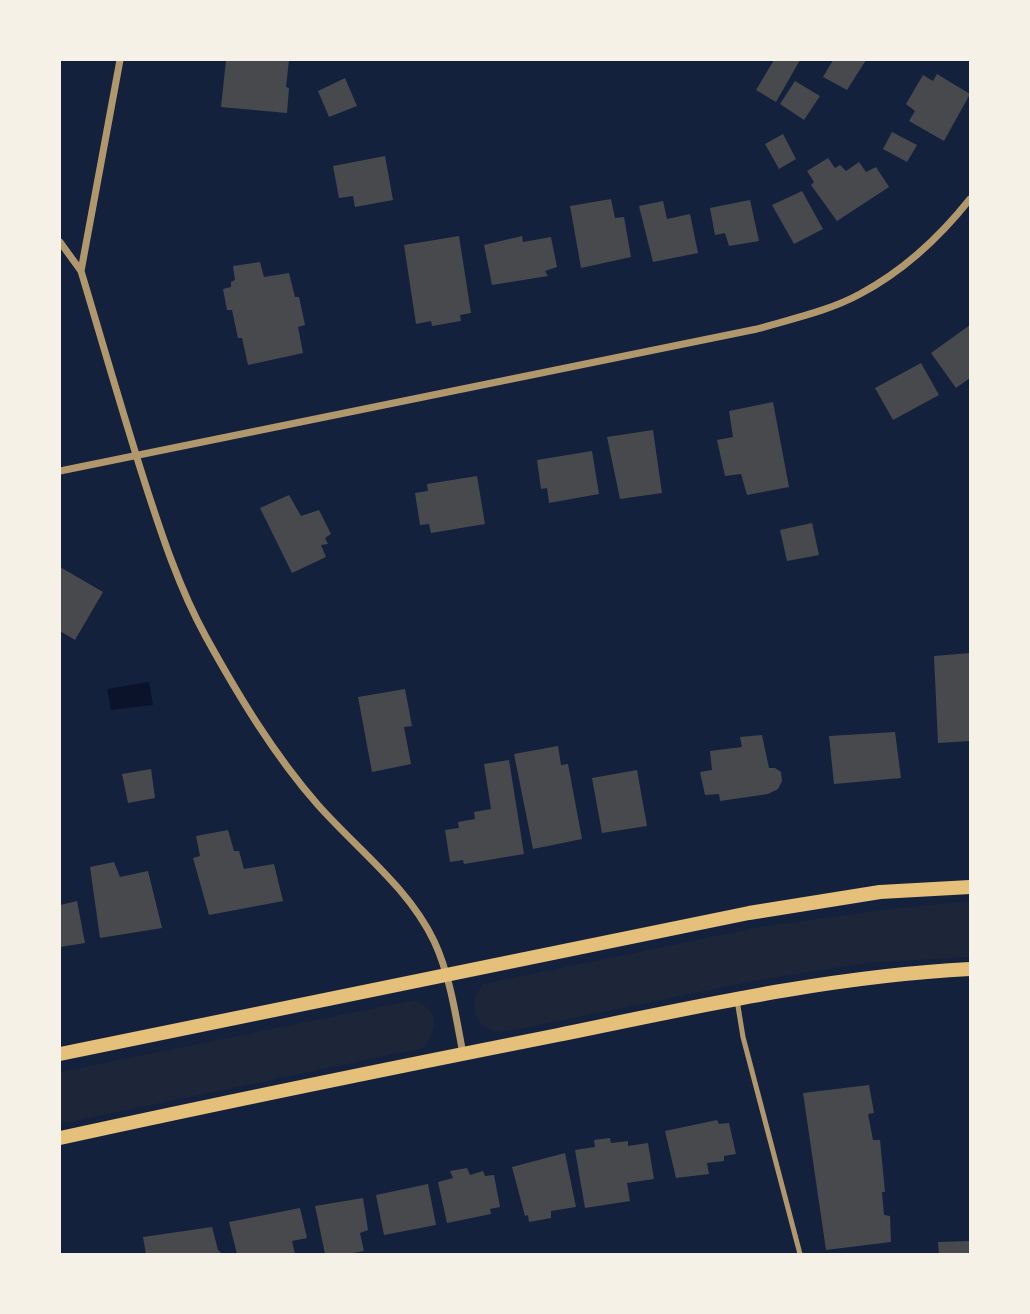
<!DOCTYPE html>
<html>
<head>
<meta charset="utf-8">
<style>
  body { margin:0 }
  #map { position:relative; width:1030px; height:1314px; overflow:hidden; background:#14213d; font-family:Arial,sans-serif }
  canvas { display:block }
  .frame { position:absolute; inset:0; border:61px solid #f6f1e7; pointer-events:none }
</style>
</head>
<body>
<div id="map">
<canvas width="1030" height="1314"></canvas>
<div class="frame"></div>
</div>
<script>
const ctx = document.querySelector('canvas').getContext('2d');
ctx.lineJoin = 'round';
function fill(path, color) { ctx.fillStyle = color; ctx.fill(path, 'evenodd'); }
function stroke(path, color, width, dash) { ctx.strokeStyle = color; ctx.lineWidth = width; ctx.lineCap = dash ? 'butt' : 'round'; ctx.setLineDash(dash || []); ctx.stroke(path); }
fill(new Path2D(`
  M 970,901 L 970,957 L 865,963 L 748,982 L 515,1030 L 494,1032 L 482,1025 L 475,1014 L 474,998 L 483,984 L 760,927 L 890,909 Z
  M 415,1000 C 440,1014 438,1024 424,1048 L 60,1124 L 60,1072 Z`), '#1d2539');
fill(new Path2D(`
  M 149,682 L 153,705 L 111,710 L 107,689 Z`), '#0b132b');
fill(new Path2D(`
  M 226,60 L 289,60 L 286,87 L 289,88 L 287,113 L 221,107 Z
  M 774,60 L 800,60 L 776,102 L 756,90 Z
  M 833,60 L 866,60 L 847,90 L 823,77 Z
  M 937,74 L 970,94 L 944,141 L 909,121 L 915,111 L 906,104 L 923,75 L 933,81 Z
  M 345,78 L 357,106 L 329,117 L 318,91 Z
  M 795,81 L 820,96 L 804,120 L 780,104 Z
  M 892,132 L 917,145 L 907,162 L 883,149 Z
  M 783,134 L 796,159 L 779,169 L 765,144 Z
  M 385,156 L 393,200 L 355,207 L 353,196 L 339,198 L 333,166 Z
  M 828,158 L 835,168 L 840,165 L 846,171 L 859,162 L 866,172 L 876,167 L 889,187 L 837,221 L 811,185 L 814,182 L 807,171 Z
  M 802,191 L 823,229 L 794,244 L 772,205 Z
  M 611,199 L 615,218 L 624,217 L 631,257 L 581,268 L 570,206 Z
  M 750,200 L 759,241 L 729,246 L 725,233 L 715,235 L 710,208 Z
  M 663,201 L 667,219 L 690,214 L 698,253 L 653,262 L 639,206 Z
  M 459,236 L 471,313 L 460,315 L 461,321 L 432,326 L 431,321 L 416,324 L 404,245 Z
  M 522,236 L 523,242 L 551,237 L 557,267 L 545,271 L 548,276 L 492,285 L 484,245 Z
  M 260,262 L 264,277 L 289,273 L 295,297 L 299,297 L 305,325 L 298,327 L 303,353 L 248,365 L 242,338 L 238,338 L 232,310 L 227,310 L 223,289 L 231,287 L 231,282 L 235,280 L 233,266 Z
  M 970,325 L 970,378 L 956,388 L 931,353 Z
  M 921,363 L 939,395 L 893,420 L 875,388 Z
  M 773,402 L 789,487 L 747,495 L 741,474 L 725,476 L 717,440 L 733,437 L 729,411 Z
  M 653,430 L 662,493 L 620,499 L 607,437 Z
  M 592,451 L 599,494 L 549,503 L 547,488 L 541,489 L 537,460 Z
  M 477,476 L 485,524 L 431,533 L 429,524 L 420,525 L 415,493 L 428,491 L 427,484 Z
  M 289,495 L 301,516 L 319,510 L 331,534 L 325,538 L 328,544 L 321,545 L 326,557 L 292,573 L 260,508 Z
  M 812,523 L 819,555 L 787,561 L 780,530 Z
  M 60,567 L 103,592 L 75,640 L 60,631 Z
  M 970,653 L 970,741 L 938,743 L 934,656 Z
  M 405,689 L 412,726 L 404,727 L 411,764 L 372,772 L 358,697 Z
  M 895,732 L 901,778 L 834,784 L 829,736 Z
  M 762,735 L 769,768 L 775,768 L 781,772 L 782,781 L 778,789 L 768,794 L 720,801 L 719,794 L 705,795 L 700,772 L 712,770 L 710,751 L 742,747 L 740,737 Z
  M 558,746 L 561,765 L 568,764 L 582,839 L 533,849 L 514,754 Z
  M 509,760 L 524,854 L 464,864 L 463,860 L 450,862 L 445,830 L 459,828 L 458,822 L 475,819 L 474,812 L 491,809 L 484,764 Z
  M 151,769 L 155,798 L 128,803 L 122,774 Z
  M 637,770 L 647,826 L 602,833 L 592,778 Z
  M 228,830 L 234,851 L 239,851 L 244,869 L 274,864 L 283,901 L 209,915 L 193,858 L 200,856 L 196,836 Z
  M 114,862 L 120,877 L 148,871 L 162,928 L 100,938 L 90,867 Z
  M 77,901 L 85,943 L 60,947 L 60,905 Z
  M 869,1085 L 874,1113 L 868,1114 L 873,1140 L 880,1140 L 885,1192 L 882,1192 L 884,1215 L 890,1216 L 891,1242 L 826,1250 L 803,1093 Z
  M 717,1120 L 719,1124 L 729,1123 L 736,1154 L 724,1156 L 724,1161 L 707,1163 L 709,1174 L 676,1178 L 665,1131 Z
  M 610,1138 L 611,1143 L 628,1141 L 628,1146 L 648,1143 L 654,1179 L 627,1183 L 630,1201 L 585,1208 L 575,1150 L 595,1147 L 594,1140 Z
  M 565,1153 L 576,1207 L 551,1211 L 551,1218 L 529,1222 L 528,1215 L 525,1216 L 512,1167 Z
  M 467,1168 L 470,1175 L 483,1171 L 485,1176 L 494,1175 L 500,1207 L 490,1209 L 491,1214 L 447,1223 L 438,1182 L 453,1178 L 450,1171 Z
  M 428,1184 L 436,1225 L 384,1235 L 376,1195 Z
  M 363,1198 L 368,1230 L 360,1233 L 364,1251 L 347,1254 L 325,1254 L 315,1206 Z
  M 300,1208 L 307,1238 L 292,1241 L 295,1254 L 237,1254 L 229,1222 Z
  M 212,1227 L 218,1250 L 222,1254 L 146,1254 L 143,1237 Z
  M 970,1241 L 970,1254 L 939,1254 L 938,1242 Z`), '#48494c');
stroke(new Path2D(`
  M 737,1000 L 743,1037 L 800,1254`), '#b1986c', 5);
stroke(new Path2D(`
  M 60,242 L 81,271 C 102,341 122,411 144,480 C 161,533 179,588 206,637 C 238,695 274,755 318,805 C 357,849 408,887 434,941 C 450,975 456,1017 463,1054
  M 81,271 L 120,60
  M 60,471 L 757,329 C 791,319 829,311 860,294 C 905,270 939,238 970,199`), '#b1986c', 7);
stroke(new Path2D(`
  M 60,1054 L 749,913 L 880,892 L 970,887
  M 60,1138 C 225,1102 391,1068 558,1035 C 694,1007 831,976 970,969`), '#e5c07b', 14);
</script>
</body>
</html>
